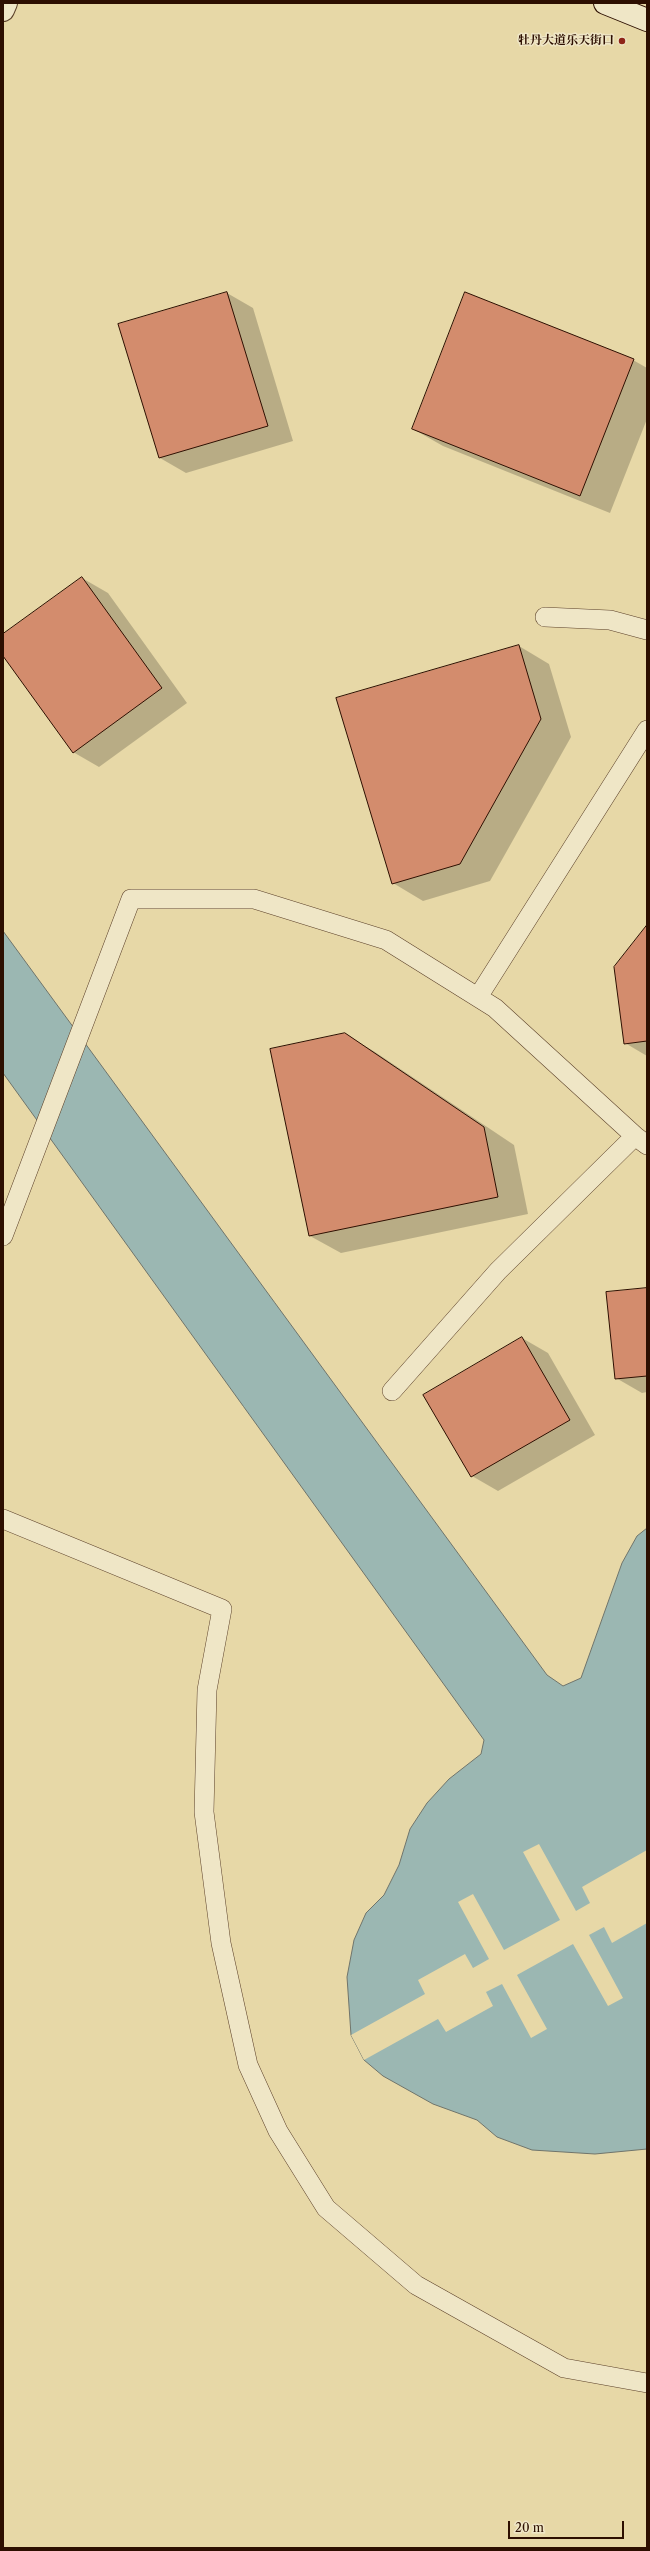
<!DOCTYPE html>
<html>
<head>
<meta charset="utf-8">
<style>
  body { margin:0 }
  #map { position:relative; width:650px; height:2551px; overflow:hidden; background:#e7d8a7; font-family:"Libre Caslon Text",serif }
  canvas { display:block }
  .frame { position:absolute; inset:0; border:4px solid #2d0f01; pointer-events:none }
  .scale { position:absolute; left:508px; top:2521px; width:116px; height:18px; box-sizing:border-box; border:2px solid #2d0f01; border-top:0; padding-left:5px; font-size:12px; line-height:14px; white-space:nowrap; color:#2d0f01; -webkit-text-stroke:3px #efe6c6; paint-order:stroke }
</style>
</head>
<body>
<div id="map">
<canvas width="650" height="2551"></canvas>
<div class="frame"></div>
<div class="scale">20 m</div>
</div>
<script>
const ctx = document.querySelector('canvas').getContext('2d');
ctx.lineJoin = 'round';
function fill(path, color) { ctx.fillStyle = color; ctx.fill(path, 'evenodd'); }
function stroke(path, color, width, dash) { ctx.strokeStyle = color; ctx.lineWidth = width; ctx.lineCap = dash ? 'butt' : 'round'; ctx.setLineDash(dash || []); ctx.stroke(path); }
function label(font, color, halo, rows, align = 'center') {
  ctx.font = font + ' "Libre Caslon Text","Noto Serif SC",serif'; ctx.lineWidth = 3; ctx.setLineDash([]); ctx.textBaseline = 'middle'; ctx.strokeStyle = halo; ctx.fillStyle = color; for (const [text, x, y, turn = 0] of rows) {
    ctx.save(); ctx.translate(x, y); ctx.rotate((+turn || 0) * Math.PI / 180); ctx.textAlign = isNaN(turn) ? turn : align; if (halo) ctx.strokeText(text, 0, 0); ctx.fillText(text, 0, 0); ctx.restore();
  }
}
const water = new Path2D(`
  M 3,931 L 547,1675 L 563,1686 L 581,1678 L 622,1563 L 637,1536 L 647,1528 L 647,2149 L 595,2154 L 532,2150 L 497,2137 L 477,2120 L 433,2104 L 383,2076 L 364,2060 L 351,2035 L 347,1977 L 354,1940 L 366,1913 L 384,1895 L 399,1865 L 410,1829 L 427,1803 L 449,1779 L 481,1754 L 484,1740 L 3,1073 Z`);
fill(water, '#9bb7b2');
stroke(water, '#6f746b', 1);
fill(new Path2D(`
  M 539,1844 L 576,1911 L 590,1903 L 582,1887 L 647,1850 L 647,1923 L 612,1943 L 604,1927 L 589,1935 L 623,1998 L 608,2006 L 573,1944 L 517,1975 L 547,2029 L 531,2038 L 502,1984 L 486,1992 L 493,2006 L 446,2032 L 438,2019 L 364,2060 L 351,2035 L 425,1994 L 418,1980 L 465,1954 L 473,1968 L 489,1959 L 458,1902 L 473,1894 L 504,1950 L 560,1920 L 523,1852 Z`), '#e7d8a7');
fill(new Path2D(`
  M 227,293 L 253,308 L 293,441 L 186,473 L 160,458 L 119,325 Z
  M 633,360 L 647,368 L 647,419 L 610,513 L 443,446 L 413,429 Z
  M 82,578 L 108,593 L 187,703 L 99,767 L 73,752 L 3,654 L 3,635 Z
  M 519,646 L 549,664 L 571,737 L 490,881 L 423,901 L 393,883 Z
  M 647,927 L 647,1056 L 625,1043 Z
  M 345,1034 L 375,1052 L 514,1145 L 528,1214 L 341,1253 L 310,1236 Z
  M 647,1289 L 647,1392 L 642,1393 L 616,1378 Z
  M 522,1338 L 548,1353 L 595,1435 L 498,1491 L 472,1476 Z`), '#0003');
const building = new Path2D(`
  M 227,292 L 268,426 L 159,458 L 118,324 Z
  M 465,292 L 634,359 L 580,496 L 412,429 Z
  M 82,577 L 162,688 L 73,753 L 3,656 L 3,634 Z
  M 519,645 L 541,719 L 460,864 L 392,884 L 336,698 Z
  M 647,925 L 647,1041 L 624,1044 L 614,967 Z
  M 345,1033 L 484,1127 L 498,1197 L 309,1236 L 270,1049 Z
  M 647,1288 L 647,1376 L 615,1379 L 606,1292 Z
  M 522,1337 L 570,1420 L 471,1477 L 423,1395 Z`);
fill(building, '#d38c6d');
stroke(building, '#2d0f01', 1);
const service = new Path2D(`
  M 545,617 L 610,620 L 647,630
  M 478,997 L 647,730
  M 3,1236 L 131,899 L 254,899 L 386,940 L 495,1008 L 635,1136
  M 392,1391 L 498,1271 L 635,1136 L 647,1145
  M 3,1519 L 222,1609 L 207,1690 L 204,1812 L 221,1943 L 248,2065 L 278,2131 L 326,2208 L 416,2285 L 564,2368 L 647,2383`);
const tertiary = new Path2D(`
  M 3,10 L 6,3`);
const secondary = new Path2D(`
  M 605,3 L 647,20`);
stroke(service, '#5c412a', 20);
stroke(tertiary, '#5c412a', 24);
stroke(secondary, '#2d0f01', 24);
stroke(service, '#efe6c6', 19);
stroke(tertiary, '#efe6c6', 22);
stroke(secondary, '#efe6c6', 22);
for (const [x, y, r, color] of [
  [622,41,4,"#8f2418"]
]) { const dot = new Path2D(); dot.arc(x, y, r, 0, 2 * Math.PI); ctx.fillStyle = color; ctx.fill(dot); stroke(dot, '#efe6c6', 1.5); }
label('bold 12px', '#2d0f01', '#efe6c6', [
  ["牡丹大道乐天街口",614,41]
], 'right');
</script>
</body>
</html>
